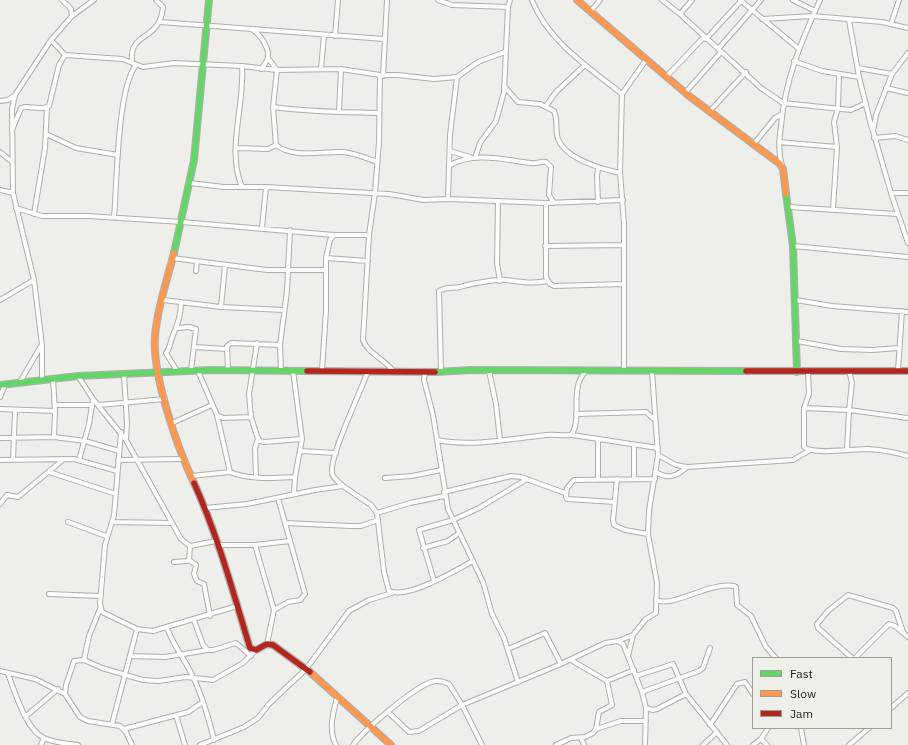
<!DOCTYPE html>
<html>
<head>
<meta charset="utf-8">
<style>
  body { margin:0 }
  #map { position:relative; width:908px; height:745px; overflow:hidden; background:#eeeeeb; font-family:"IBM Plex Sans",sans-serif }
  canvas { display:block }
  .legend { position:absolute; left:752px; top:657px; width:140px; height:72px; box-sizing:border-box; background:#efefea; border:1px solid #9d9d99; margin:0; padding:5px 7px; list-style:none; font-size:12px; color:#222220 }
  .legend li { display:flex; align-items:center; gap:8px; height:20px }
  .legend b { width:20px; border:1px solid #9d9d99 }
</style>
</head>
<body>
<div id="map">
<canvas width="908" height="745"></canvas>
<ul class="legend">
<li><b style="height:5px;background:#63d668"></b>Fast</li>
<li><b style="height:5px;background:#ff974d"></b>Slow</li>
<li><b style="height:5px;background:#b3261e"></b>Jam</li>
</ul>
</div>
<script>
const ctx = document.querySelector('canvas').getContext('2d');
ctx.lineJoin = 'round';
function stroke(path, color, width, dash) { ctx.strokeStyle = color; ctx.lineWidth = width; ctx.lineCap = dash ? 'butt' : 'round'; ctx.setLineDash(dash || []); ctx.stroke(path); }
const street = new Path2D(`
  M 438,0 L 452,5 L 508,7
  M 532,0 C 547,40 589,68 622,94
  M 662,0 L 680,14 L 761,88 L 783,103 L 851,110 L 866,103
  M 740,0 L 798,48
  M 793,0 L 815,11
  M 590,12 L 600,0
  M 680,14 L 692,0
  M 72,16 L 94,0
  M 762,19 L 813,16 L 882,22 L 908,28
  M 849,20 L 859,77 L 872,129
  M 160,22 L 384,39
  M 891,24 L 899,0
  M 253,30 C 261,35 269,48 268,57 C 267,62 264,65 261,69
  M 335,36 L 338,0
  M 706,39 L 741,1
  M 51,40 L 65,55
  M 718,49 L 761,0
  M 908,53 L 892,74 L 876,115 L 873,131 L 891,193 L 908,243
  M 268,58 L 277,70 L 273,107 L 276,145 C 294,159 322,151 343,152 C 355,153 366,158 377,162
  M 132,61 C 129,31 160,42 163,7 L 156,0
  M 794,61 L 822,71 L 859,77
  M 858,68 L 892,74
  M 321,69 L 324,35
  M 380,75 L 379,142 L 375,193 L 369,235 L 363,340 C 367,353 386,360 393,371
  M 383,76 L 387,0
  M 666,77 L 704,37
  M 504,86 L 518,102 L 540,104 L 554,111 C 558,120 555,130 558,139 C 566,159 602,169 620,173
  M 886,88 L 908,93
  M 685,93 L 721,52
  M 0,101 L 8,100 L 14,96
  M 546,106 L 556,92 L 585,65
  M 273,107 C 309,112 343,112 379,113
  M 339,111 L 341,69
  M 709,112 L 746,72
  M 12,130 L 21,108 C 30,104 40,112 49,106 L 59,65 L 65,55 L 122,59 L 143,67 L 174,63 L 242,66 L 277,70 L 341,69 L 380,75 L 398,75 L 434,79 L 457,77 L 478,62 L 505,52
  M 46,134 L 76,148 L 118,155
  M 874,138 L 895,136 L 908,140
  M 779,142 L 837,147
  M 753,145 L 775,118 L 782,114
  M 237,148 L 268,149 L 276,145
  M 450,151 L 470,157
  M 0,152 L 11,161
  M 475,158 L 480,143 L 496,121 L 504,92 L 508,7 L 510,0
  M 449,166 C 473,151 505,160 531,163 C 536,164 541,161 546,162 L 551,167 L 549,195 L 554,203
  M 782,166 C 778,152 779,140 781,126 C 785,80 801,42 820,0
  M 598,168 L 597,176 L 598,202
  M 190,183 L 224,187 L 266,187 L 389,194 L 424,200 L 448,199 L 546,203 L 623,200
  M 242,187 C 226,149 245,106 242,66
  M 0,190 L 13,193
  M 891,193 L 908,193
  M 448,199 L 450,135 L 457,77
  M 498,202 L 497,263 L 500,281
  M 546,203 L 546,277 L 550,284 L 554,286 L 624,284
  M 789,207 L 897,214
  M 16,208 L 42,216 L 88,216 L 182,222 L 334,235 L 369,235
  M 833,209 L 837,147 L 834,122 L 838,108 L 839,75
  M 34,214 L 45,148 L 47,107
  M 114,218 C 117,184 117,89 136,65
  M 262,228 L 266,187
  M 545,246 L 624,245
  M 793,246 L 908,257
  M 172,258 L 267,270 L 326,270
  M 326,258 L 368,261
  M 196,271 L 197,262
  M 0,300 L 34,280
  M 163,300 L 221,307 L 284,310
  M 796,300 L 832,306 L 908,312
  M 221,307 L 225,265
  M 178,328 L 189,327 L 196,329 L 191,371
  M 797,341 L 841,349 L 872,350 L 899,348
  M 257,343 L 249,394 L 251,417 L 257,436 L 260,441 L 264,442 L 302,439
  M 194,347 L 227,349
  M 322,370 L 326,311 L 326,258 L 330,240 L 334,235
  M 177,371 L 166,353 C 171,347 170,342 173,335 C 178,323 181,315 181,302
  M 198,371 L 217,415 L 230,472 C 249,480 274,478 295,477
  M 228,371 L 227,346 L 231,343 L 280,345
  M 281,371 L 280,345 L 287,291 L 290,230
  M 293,371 L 302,439 L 295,477 L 294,494
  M 441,371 L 439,291 C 448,286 452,289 460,287 C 469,284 497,279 506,280 C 521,282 532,284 547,281
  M 489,371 L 496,404 L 500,440
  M 624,371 L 624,224 L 620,173 L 622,94 L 646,60
  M 898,371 L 902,311
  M 425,372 L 424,380 L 433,415 L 448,509 L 483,582 L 492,614 L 504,638 L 518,682
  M 808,372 L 809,394 L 804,408 L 804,447 C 813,455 854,449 868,449 C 882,450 895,452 908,456
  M 124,375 L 127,423 L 126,440
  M 78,376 L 93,399 L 126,440 L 181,539 L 190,546 L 216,541
  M 53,379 L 55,411 L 54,437
  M 42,380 L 42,345 L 34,280 L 13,193 L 12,109 L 15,95 L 51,40 L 72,16 L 71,9 L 62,0
  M 20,382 L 41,346
  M 0,397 L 5,385
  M 55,405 L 92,405
  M 99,405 L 165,399
  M 804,408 L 849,410 L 908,418
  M 0,409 L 55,411
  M 576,414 L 646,412 L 654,419
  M 217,415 L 223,418 L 251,417
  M 172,423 L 212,405
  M 121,432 L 115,504 L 114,515 L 105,545 L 100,603 L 102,612 L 137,629 L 153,631 L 237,606
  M 572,435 L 658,448
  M 0,438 L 54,437 L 85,441 L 119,451
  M 437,440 C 471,447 511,439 546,435 C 554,434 562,436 571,435 C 583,420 569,389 585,372
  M 847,450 L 849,410 L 852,383 L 849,371
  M 300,451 L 336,453
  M 658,455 L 676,465 L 687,467 L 793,460 L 810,450
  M 0,460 L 74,459 L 117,471
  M 13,460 L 15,410
  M 79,460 L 89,424 L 93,399
  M 118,460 L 183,459
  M 49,472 L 116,494
  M 656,472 C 668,480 677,476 687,467
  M 191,476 L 230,472
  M 256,477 L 255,448 L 258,439
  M 385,478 L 412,476 L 441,470
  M 617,479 L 613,520 L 614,525 L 625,530 L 648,534
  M 634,479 L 634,445
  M 598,480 L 598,440
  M 343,486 C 339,482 332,478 332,472 C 330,455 361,391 368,371
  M 444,492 L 511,476 L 521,477 L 565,493
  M 615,502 L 567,499 L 566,497 L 567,488 L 574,480 L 655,479
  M 0,504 L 7,495 L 18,497 L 64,459
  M 205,508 L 247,504 L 315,490 L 343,486 L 371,505 L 377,513 L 384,572 L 389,591 C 409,599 454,571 473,561
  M 377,513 L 410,503 L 444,496
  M 68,522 L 106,536
  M 112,522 L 172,523
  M 285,523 L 351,526 L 361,526 L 378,520
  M 217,545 L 255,545 L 290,541
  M 255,545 L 274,610 L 267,644
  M 423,548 L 448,541 L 459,533
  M 189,560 L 196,565 L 194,574 L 197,581 L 204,584 L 210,616
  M 174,562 L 187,561 L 189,560 L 190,546
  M 434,581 L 419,530 L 453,520 L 479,508 L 527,479
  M 49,594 L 100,596
  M 656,600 C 674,608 707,582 734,586 L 736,587 L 737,605 L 751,616 L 766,647 L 776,658
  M 274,610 L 288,602 L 300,600 L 305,594 L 278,498
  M 194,620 L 203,645 L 208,650 L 213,650 L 236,643 L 251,656
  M 167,628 C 173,644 181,654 189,669 C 201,691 208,715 214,740
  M 618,641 L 633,635 L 646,619 L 656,613 L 657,583 L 648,534 L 649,511 L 658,455 L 652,372
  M 508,649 L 545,633 L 561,664
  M 130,656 L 165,657 L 208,650
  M 628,656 L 633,635
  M 852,658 L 818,628 L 817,624 L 828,611 L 848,595 L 893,608 L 896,611 L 903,632
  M 855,658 L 889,624 L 895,626 L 908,637
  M 84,660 L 89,636 L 100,609
  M 571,660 L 607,681
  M 0,671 L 35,679 L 65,694
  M 8,674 C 15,692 26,730 44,738 C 55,743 67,744 78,745
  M 636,676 L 673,664 L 686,694 L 727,745
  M 642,692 L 699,671 L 703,668 L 710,648
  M 646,708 L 653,710 L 657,709 L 686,694
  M 891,708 L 908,693
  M 388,712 L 409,732 L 419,731 L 462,705 L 561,664 L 605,643 L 618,641 L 623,644 L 642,692 L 646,708 L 645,745
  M 176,715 L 185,745
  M 26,716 L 58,689
  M 112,724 L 137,629
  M 710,725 L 737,684 L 745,682 L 753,694
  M 801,728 L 804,745
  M 124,729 L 188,712 L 203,702
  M 596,729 L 621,721 L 646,721
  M 581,738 L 584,745
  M 761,739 L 767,745
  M 41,745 L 44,738
  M 132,745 L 126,732 L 120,726 L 88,721 L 80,717 L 65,694 L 66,685 L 74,661 L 84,660 L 102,668 L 143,680 L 158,681 L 186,677 L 213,680 L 243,663 L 256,650
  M 200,745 L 244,727 L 258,718 L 269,704 L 306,669 L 349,611 L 369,600 L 392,593
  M 336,745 C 328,730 333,713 337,698
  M 353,745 C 365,729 412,689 431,682 C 437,680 443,681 449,684 L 462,705 L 482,745
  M 556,745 L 571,738 L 585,737 L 593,733 L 596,729 L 599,712 L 612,705 L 607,681 L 634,670
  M 703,745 L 717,732
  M 753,745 L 761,739 L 768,728
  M 849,745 L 869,728`);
const fast = new Path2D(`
  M 786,194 L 793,246 L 797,372
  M 174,253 L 194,160 L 209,0
  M 435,372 L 472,370 L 746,371
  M 0,385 L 78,376 L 211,370 L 307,371`);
const slow = new Path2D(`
  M 577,0 L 689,96 L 780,164 L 783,169 L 786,194
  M 174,253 C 167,280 157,309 155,336 C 152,375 177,447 194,483
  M 310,672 L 391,745`);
const jam = new Path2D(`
  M 307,371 L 435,372
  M 746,371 L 908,371
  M 194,483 C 218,536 233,592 250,648 L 256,650 L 267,644 L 273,645 L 310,672`);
stroke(street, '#aeaeac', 6);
stroke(fast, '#aeaeac', 8);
stroke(slow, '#aeaeac', 8);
stroke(jam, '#aeaeac', 8);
stroke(street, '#fcfcfc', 4);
stroke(fast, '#63d668', 5.5);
stroke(slow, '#ff974d', 5.5);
stroke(jam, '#b3261e', 5.5);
</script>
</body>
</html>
